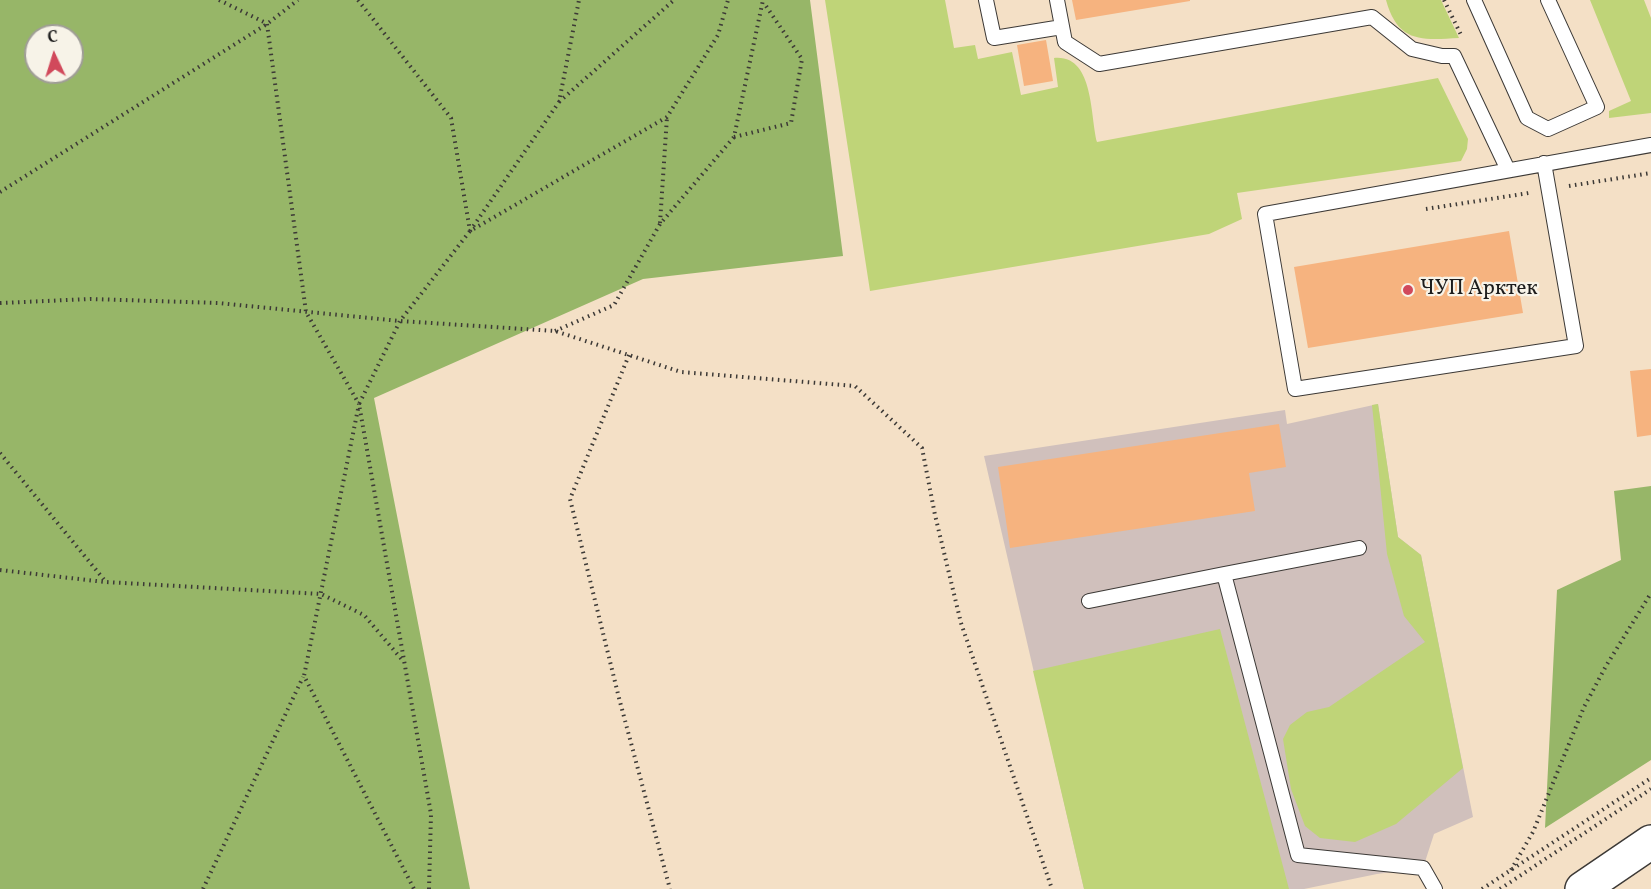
<!DOCTYPE html>
<html>
<head>
<meta charset="utf-8">
<style>
  body { margin:0 }
  #map { position:relative; width:1651px; height:889px; overflow:hidden; background:#f4e0c6; font-family:Vollkorn,serif }
  canvas { display:block }
  .north { position:absolute; left:24px; top:24px; width:60px; height:60px; box-sizing:border-box; background:#f7f3e8; border:2px solid #9f9d96; border-radius:50%; rotate:356deg; font-size:16px; font-weight:700; line-height:24px; text-align:center; color:#1c1c1c }
  .north::after { content:''; display:block; margin:auto; width:21px; height:27px; background:#d1495b; clip-path:polygon(50% 0,100% 100%,50% 72%,0 100%) }
</style>
</head>
<body>
<div id="map">
<canvas width="1651" height="889"></canvas>
<div class="north">С</div>
</div>
<script>
const ctx = document.querySelector('canvas').getContext('2d');
ctx.lineJoin = 'round';
function fill(path, color) { ctx.fillStyle = color; ctx.fill(path, 'evenodd'); }
function stroke(path, color, width, dash) { ctx.strokeStyle = color; ctx.lineWidth = width; ctx.lineCap = dash ? 'butt' : 'round'; ctx.setLineDash(dash || []); ctx.stroke(path); }
function label(font, color, halo, rows, align = 'center') {
  ctx.font = font + ' Vollkorn,serif'; ctx.lineWidth = 4.5; ctx.setLineDash([]); ctx.textBaseline = 'middle'; ctx.strokeStyle = halo; ctx.fillStyle = color; for (const [text, x, y, turn = 0] of rows) {
    ctx.save(); ctx.translate(x, y); ctx.rotate((+turn || 0) * Math.PI / 180); ctx.textAlign = isNaN(turn) ? turn : align; if (halo) ctx.strokeText(text, 0, 0); ctx.fillText(text, 0, 0); ctx.restore();
  }
}
fill(new Path2D(`
  M 1378,404 L 1398,537 L 1421,555 L 1473,817 L 1434,834 L 1423,868 L 1377,874 L 1304,889 L 1084,889 L 984,456 L 1285,410 L 1287,424 Z`), '#d0c0bc');
fill(new Path2D(`
  M 825,0 L 945,0 L 954,48 L 975,45 L 978,59 L 1012,52 L 1021,95 L 1058,87 L 1054,58 C 1094,54 1090,115 1097,142 L 1438,78 L 1468,139 L 1467,149 L 1461,161 L 1237,193 L 1242,219 L 1209,234 L 870,291 Z
  M 1386,0 L 1441,0 L 1459,38 C 1421,40 1398,43 1386,0 Z
  M 1590,0 L 1644,0 L 1651,18 L 1651,113 L 1609,118 L 1609,111 L 1631,101 Z
  M 1378,404 L 1398,537 L 1421,555 L 1463,768 L 1396,824 L 1355,842 L 1320,838 L 1305,826 L 1291,789 L 1283,739 L 1290,725 L 1307,712 L 1329,707 L 1425,642 L 1404,616 L 1387,554 L 1372,405 Z
  M 1220,629 L 1289,889 L 1084,889 L 1033,671 Z`), '#bfd478');
fill(new Path2D(`
  M 0,0 L 810,0 L 843,256 L 643,279 L 374,398 L 470,889 L 0,889 ZM 36,36 L 72,36 L 72,72 L 36,72 Z
  M 1651,486 L 1651,760 L 1545,828 L 1557,590 L 1621,560 L 1614,491 Z`), '#97b668');
fill(new Path2D(`
  M 1072,0 L 1190,0 L 1190,1 L 1076,20 Z
  M 1046,40 L 1053,81 L 1024,86 L 1017,45 Z
  M 1509,231 L 1523,313 L 1308,348 L 1294,267 Z
  M 1651,369 L 1651,435 L 1637,437 L 1630,371 Z
  M 1279,424 L 1286,467 L 1249,473 L 1255,511 L 1010,548 L 998,467 Z`), '#f6b37f');
const service = new Path2D(`
  M 986,0 L 994,38 L 1062,27
  M 1057,0 L 1065,42 L 1099,64 L 1372,17 L 1412,49 L 1442,56 L 1454,56 L 1508,170
  M 1474,0 L 1527,118 L 1548,129 L 1597,107 L 1548,0
  M 1544,163 L 1576,346 L 1295,389 L 1265,214 L 1651,145
  M 1224,574 L 1359,548
  M 1089,601 L 1224,574 L 1298,855 L 1423,868 L 1435,889`);
const secondary = new Path2D(`
  M 1582,889 L 1651,842`);
stroke(service, '#3c3936', 16);
stroke(secondary, '#3c3936', 36);
stroke(new Path2D(`
  M 219,0 L 266,23
  M 358,0 L 451,118 L 470,231
  M 1444,0 L 1462,37
  M 267,24 L 306,312 L 359,404 L 304,676 L 414,889
  M 559,102 L 674,0
  M 734,137 L 791,123 L 802,59 L 764,3
  M 1569,186 L 1651,173
  M 0,192 L 267,24 L 298,0
  M 1426,209 L 1529,193
  M 660,223 L 667,117
  M 470,231 L 559,102 L 579,0
  M 0,303 L 91,299 L 218,303 L 400,321 L 555,331 L 681,372 L 855,386 L 922,448 L 935,515 L 961,623 L 1052,889
  M 555,331 L 614,305 L 660,224 L 734,137 L 763,0
  M 629,355 L 570,499 L 619,698 L 670,889
  M 0,453 L 106,582 L 321,594 L 364,615 L 404,662
  M 0,570 L 105,582
  M 1511,870 L 1533,832 L 1584,707 L 1606,666 L 1651,593
  M 203,889 L 303,677
  M 429,889 L 431,814 L 359,404 L 400,321 L 470,231 L 667,117 L 718,35 L 728,0
  M 1482,889 L 1651,778
  M 1500,889 L 1651,789`), '#3c3936', 4, [1.5, 4.5]);
stroke(service, '#fff', 14);
stroke(secondary, '#fff', 33);
for (const [x, y, r, color] of [
  [1408,290,6,"#d1495b"]
]) { const dot = new Path2D(); dot.arc(x, y, r, 0, 2 * Math.PI); ctx.fillStyle = color; ctx.fill(dot); stroke(dot, '#f7f3e8', 2); }
label('21px', '#1c1c1c', '#f7f3e8', [
  ["ЧУП Арктек",1420,290]
], 'left');
</script>
</body>
</html>
